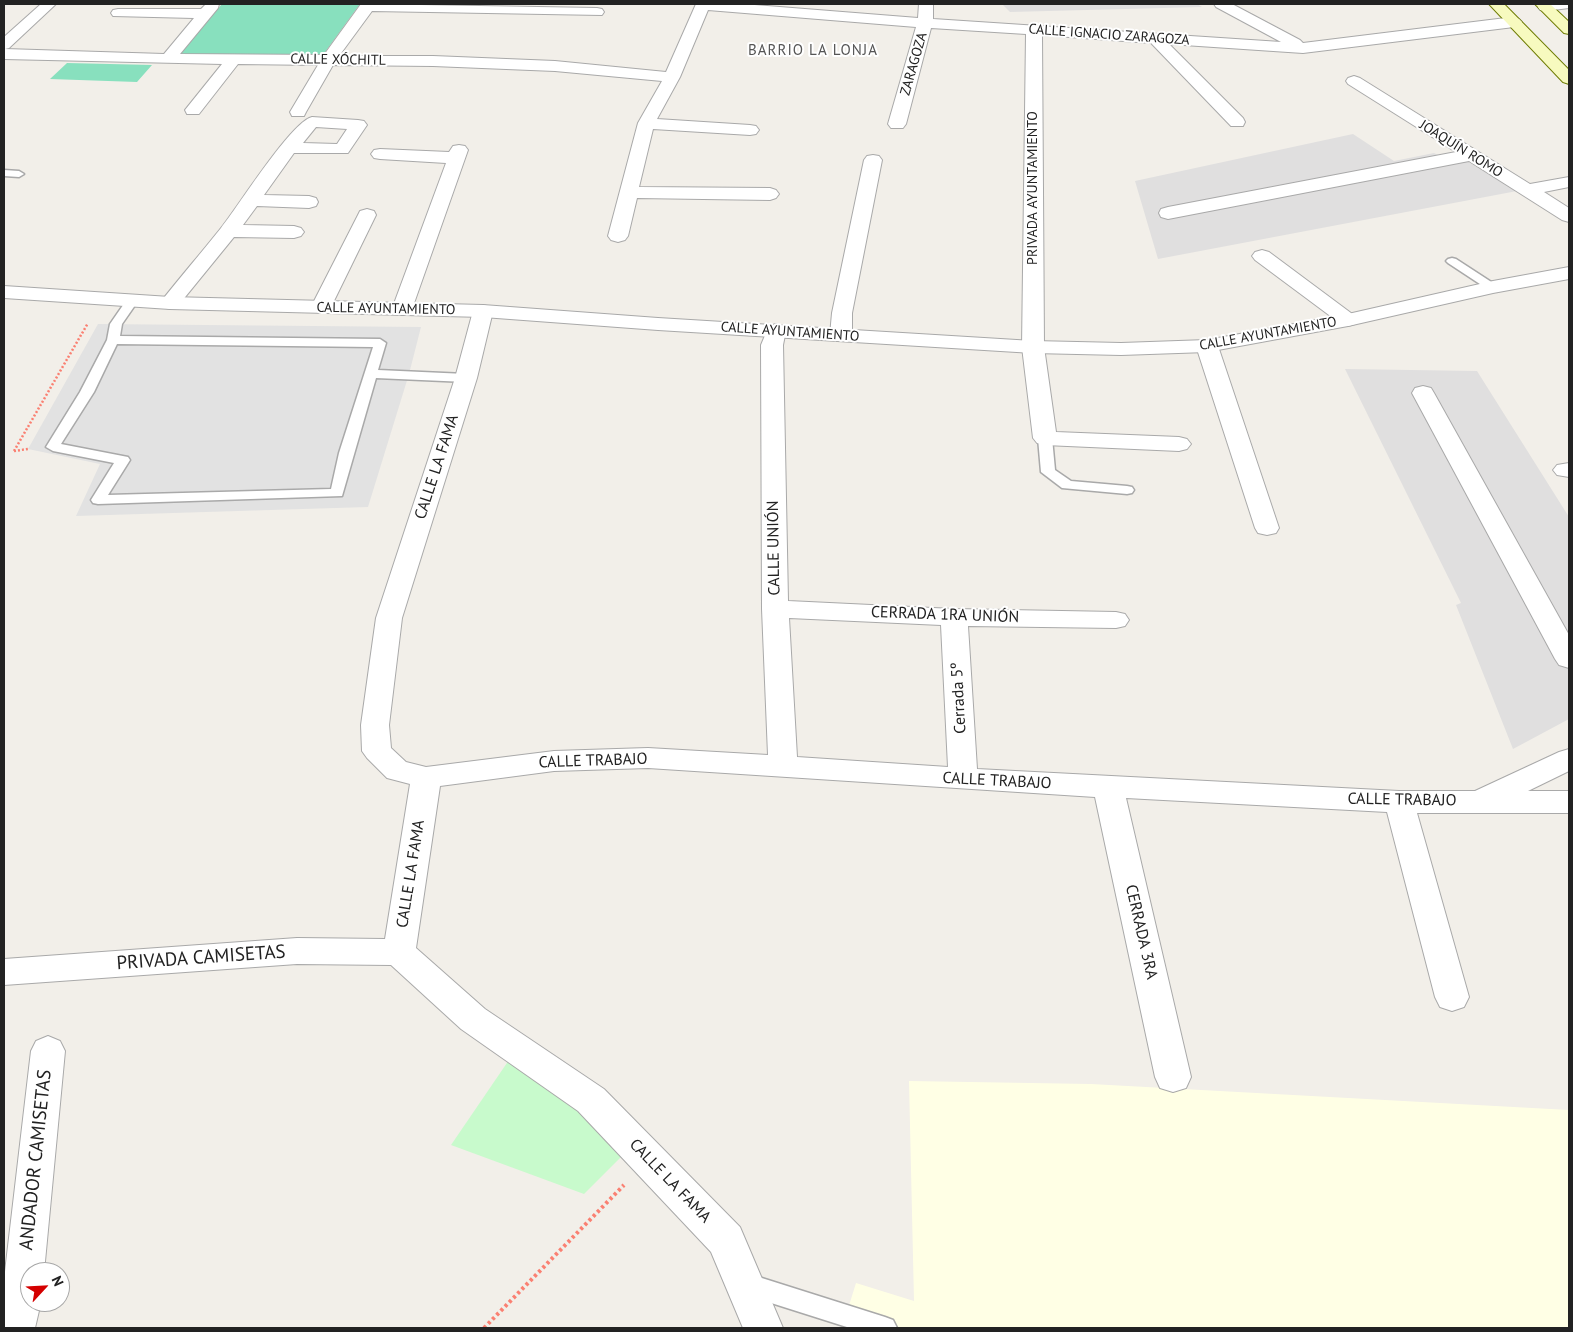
<!DOCTYPE html>
<html>
<head>
<meta charset="utf-8">
<style>
  body { margin:0 }
  #map { position:relative; width:1573px; height:1332px; overflow:hidden; background:#f2efe9; font-family:"PT Sans",sans-serif }
  canvas { display:block }
  .frame { position:absolute; inset:0; border:5px solid #222; pointer-events:none }
  .north { position:absolute; left:20px; top:1262px; width:50px; height:50px; box-sizing:border-box; background:#fff; border:1px solid #a7a7a7; border-radius:50%; rotate:65deg; font-size:14px; font-weight:700; line-height:20px; text-align:center; color:#222 }
  .north::after { content:''; display:block; margin:auto; width:18px; height:22px; background:#d40000; clip-path:polygon(50% 0,100% 100%,50% 72%,0 100%) }
</style>
</head>
<body>
<div id="map">
<canvas width="1573" height="1332"></canvas>
<div class="frame"></div>
<div class="north">N</div>
</div>
<script>
const ctx = document.querySelector('canvas').getContext('2d');
ctx.lineJoin = 'round';
function fill(path, color) { ctx.fillStyle = color; ctx.fill(path, 'evenodd'); }
function stroke(path, color, width, dash) { ctx.strokeStyle = color; ctx.lineWidth = width; ctx.lineCap = dash ? 'butt' : 'round'; ctx.setLineDash(dash || []); ctx.stroke(path); }
function label(font, color, halo, rows, align = 'center') {
  ctx.font = font + ' "PT Sans",sans-serif'; ctx.lineWidth = 4; ctx.setLineDash([]); ctx.textBaseline = 'middle'; ctx.strokeStyle = halo; ctx.fillStyle = color; for (const [text, x, y, turn = 0] of rows) {
    ctx.save(); ctx.translate(x, y); ctx.rotate((+turn || 0) * Math.PI / 180); ctx.textAlign = isNaN(turn) ? turn : align; if (halo) ctx.strokeText(text, 0, 0); ctx.fillText(text, 0, 0); ctx.restore();
  }
}
fill(new Path2D(`
  M 1002,4 L 1197,4 L 1202,7 L 1010,12 Z
  M 1353,134 L 1394,161 L 1434,153 L 1438,155 L 1455,154 L 1517,191 L 1158,259 L 1135,181 Z
  M 1345,369 L 1477,371 L 1569,517 L 1569,719 L 1513,749 L 1456,605 L 1461,603 Z`), '#e0dfdf');
fill(new Path2D(`
  M 909,1081 L 1091,1084 L 1569,1110 L 1569,1328 L 842,1328 L 856,1283 L 914,1301 Z`), '#ffffe5');
fill(new Path2D(`
  M 511,1057 L 582,1106 L 624,1154 L 584,1194 L 451,1145 Z`), '#c8facc');
fill(new Path2D(`
  M 222,4 L 360,4 L 323,55 L 178,54 Z
  M 67,63 L 152,65 L 137,82 L 50,79 Z`), '#88e0be');
fill(new Path2D(`
  M 98,324 L 421,327 L 409,374 L 368,507 L 76,516 L 100,464 L 28,449 Z`), '#e2e2e2');
const service = new Path2D(`
  M 4,170 L 19,171 L 24,174 L 19,177 L 4,176 Z
  M 1452,258 L 1456,259 L 1499,287 L 1497,290 L 1489,290 L 1448,263 L 1446,261 L 1448,259 Z
  M 132,297 L 138,301 L 122,324 L 120,336 L 380,339 L 386,343 L 378,370 L 466,374 L 472,378 L 466,382 L 376,378 L 342,496 L 98,504 L 93,503 L 91,500 L 114,463 L 53,451 L 46,447 L 80,392 L 107,340 L 110,324 L 128,298 ZM 117,344 L 373,347 L 339,453 L 331,489 L 108,495 L 130,460 L 128,457 L 61,444 L 94,392 Z
  M 1045,434 L 1052,438 L 1055,470 L 1071,481 L 1127,486 L 1132,487 L 1134,490 L 1132,493 L 1127,494 L 1062,488 L 1041,472 L 1038,438 Z
  M 746,1273 L 885,1317 L 893,1320 L 897,1328 L 850,1328 L 746,1295 L 738,1292 L 734,1284 L 738,1276 Z`);
const minor = new Path2D(`
  M 41,4 L 56,4 L 9,48 L 5,49 L 164,54 L 194,18 L 113,16 L 111,13 L 113,10 L 118,9 L 201,9 L 206,4 L 219,4 L 218,8 L 180,54 L 324,55 L 361,4 L 597,8 L 602,9 L 604,12 L 602,15 L 372,11 L 339,56 L 433,56 L 555,61 L 666,72 L 696,4 L 742,4 L 918,18 L 919,4 L 933,4 L 933,19 L 1281,42 L 1216,7 L 1214,4 L 1232,4 L 1300,40 L 1303,43 L 1514,17 L 1519,19 L 1522,22 L 1519,25 L 1514,27 L 1303,53 L 1169,44 L 1243,118 L 1245,122 L 1243,126 L 1231,126 L 1151,43 L 1042,35 L 1044,347 L 1056,432 L 1179,437 L 1187,439 L 1191,444 L 1187,449 L 1179,451 L 1045,445 L 1037,443 L 1033,438 L 1022,347 L 1026,34 L 931,28 L 906,124 L 903,128 L 891,128 L 888,124 L 916,27 L 708,10 L 680,77 L 657,119 L 750,125 L 756,126 L 759,130 L 756,134 L 750,135 L 653,129 L 639,187 L 770,188 L 776,190 L 779,194 L 776,198 L 770,200 L 637,198 L 628,236 L 625,240 L 618,242 L 611,240 L 608,236 L 638,123 L 662,81 L 555,71 L 433,66 L 333,65 L 306,112 L 304,116 L 292,116 L 290,112 L 318,65 L 238,64 L 199,114 L 187,114 L 185,110 L 222,64 L 4,59 L 4,37 Z
  M 1540,4 L 1569,4 L 1569,8 L 1545,11 L 1540,10 L 1538,7 Z
  M 1354,76 L 1360,78 L 1530,184 L 1569,177 L 1569,187 L 1544,192 L 1569,208 L 1569,222 L 1562,220 L 1469,161 L 1168,219 L 1161,217 L 1159,213 L 1161,209 L 1168,207 L 1456,152 L 1348,84 L 1346,81 L 1348,78 Z
  M 312,117 L 358,120 L 364,121 L 367,125 L 348,153 L 294,153 L 264,195 L 309,196 L 316,198 L 318,202 L 316,206 L 309,208 L 257,206 L 243,225 L 294,226 L 301,228 L 304,232 L 301,236 L 294,238 L 234,237 L 177,307 L 170,309 L 163,307 L 160,303 L 163,299 C 182,275 202,252 221,228 C 238,207 291,122 312,117 ZM 316,127 L 347,129 L 337,144 L 303,143 Z
  M 459,145 L 465,146 L 468,150 L 412,309 L 409,313 L 402,315 L 395,313 L 392,309 L 446,163 L 380,159 L 374,158 L 371,154 L 374,150 L 380,149 L 449,152 L 453,146 Z
  M 873,155 L 879,156 L 882,160 L 852,313 L 852,335 L 848,339 L 841,341 L 834,339 L 830,335 L 832,313 L 864,160 L 867,156 Z
  M 367,209 L 374,211 L 376,215 L 331,307 L 328,311 L 321,313 L 314,311 L 311,307 L 358,215 L 360,211 Z
  M 1262,250 L 1269,252 L 1355,316 L 1358,320 L 1355,324 L 1348,326 L 1341,324 L 1255,260 L 1252,256 L 1255,252 Z
  M 483,305 L 490,307 L 493,311 L 477,378 L 402,618 L 389,725 L 391,748 L 406,762 L 426,767 L 554,751 L 648,748 L 768,755 L 762,609 L 761,345 L 769,326 L 776,324 L 783,326 L 786,330 L 783,345 L 788,601 L 954,609 L 1116,612 L 1125,614 L 1129,620 L 1125,626 L 1116,628 L 968,626 L 977,769 L 1399,791 L 1475,791 L 1559,752 L 1569,749 L 1569,771 L 1528,791 L 1569,791 L 1569,813 L 1417,813 L 1469,997 L 1464,1007 L 1452,1011 L 1440,1007 L 1435,997 L 1387,812 L 1126,798 L 1191,1077 L 1186,1088 L 1173,1092 L 1160,1088 L 1155,1077 L 1095,797 L 648,768 L 554,771 L 440,786 L 416,948 L 485,1009 L 604,1089 L 740,1227 L 783,1328 L 743,1328 L 711,1252 L 578,1111 L 461,1029 L 391,965 L 297,964 L 4,985 L 4,959 L 297,938 L 385,939 L 410,784 L 387,778 L 367,758 L 362,751 L 361,725 L 376,618 L 455,378 L 473,311 L 476,307 ZM 789,618 L 941,625 L 948,767 L 797,757 Z
  M 1207,340 L 1215,341 L 1218,346 L 1279,528 L 1276,533 L 1267,535 L 1258,533 L 1255,528 L 1196,346 L 1199,341 Z
  M 1423,386 L 1431,388 L 1434,393 L 1569,635 L 1569,668 L 1559,665 L 1555,659 L 1412,393 L 1415,388 Z
  M 1569,463 L 1569,477 L 1557,475 L 1553,470 L 1557,465 Z
  M 48,1036 L 60,1041 L 65,1051 L 44,1272 L 30,1272 L 30,1302 L 41,1302 L 35,1328 L 4,1328 L 4,1280 L 31,1051 L 36,1041 Z`);
const tertiary = new Path2D(`
  M 1569,267 L 1569,279 L 1493,293 L 1348,326 L 1207,352 L 1121,355 L 1033,353 L 658,330 L 483,317 L 170,309 L 4,298 L 4,286 L 170,297 L 483,305 L 658,318 L 1033,341 L 1121,343 L 1207,340 L 1348,314 L 1493,281 Z`);
const secondary = new Path2D(`
  M 1489,4 L 1504,4 L 1569,70 L 1569,84 L 1563,82 Z
  M 1535,4 L 1550,4 L 1569,22 L 1569,34 L 1564,33 Z`);
stroke(service, '#a9a9a9', 3);
stroke(minor, '#a9a9a9', 2);
stroke(tertiary, '#a9a9a9', 2);
stroke(secondary, '#707d05', 2);
stroke(new Path2D(`
  M 14,451 L 88,323
  M 14,451 L 28,449`), '#fa8072', 2.5, [2, 2]);
stroke(new Path2D(`
  M 484,1328 L 624,1185`), '#fa8072', 4, [3, 3]);
fill(service, '#fff');
fill(minor, '#fff');
fill(tertiary, '#fff');
fill(secondary, '#f7fabf');
label('14px', '#222', '#fff', [
  ["CALLE IGNACIO ZARAGOZA",1109,35,4],
  ["CALLE XÓCHITL",338,60,1],
  ["ZARAGOZA",914,64,-74],
  ["JOAQUÍN ROMO",1461,149,32],
  ["PRIVADA AYUNTAMIENTO",1033,188,-90],
  ["CALLE AYUNTAMIENTO",386,309,1],
  ["CALLE AYUNTAMIENTO",790,332,4],
  ["CALLE AYUNTAMIENTO",1268,334,-10]
]);
ctx.letterSpacing = '1px';
label('15px', '#555', '#fff', [
  ["BARRIO LA LONJA",813,51]
]);
ctx.letterSpacing = '0px';
label('16px', '#222', '#fff', [
  ["CALLE LA FAMA",437,467,-72],
  ["CALLE UNIÓN",774,548,-91],
  ["CERRADA 1RA UNIÓN",945,615,2],
  ["Cerrada 5º",959,698,-93],
  ["CALLE TRABAJO",593,761,-2],
  ["CALLE TRABAJO",997,781,3],
  ["CALLE TRABAJO",1402,800,1],
  ["CALLE LA FAMA",411,874,-81],
  ["CERRADA 3RA",1141,932,77],
  ["CALLE LA FAMA",670,1181,46]
]);
label('19px', '#222', '#fff', [
  ["PRIVADA CAMISETAS",201,958,-4],
  ["ANDADOR CAMISETAS",36,1160,-84]
]);
</script>
</body>
</html>
